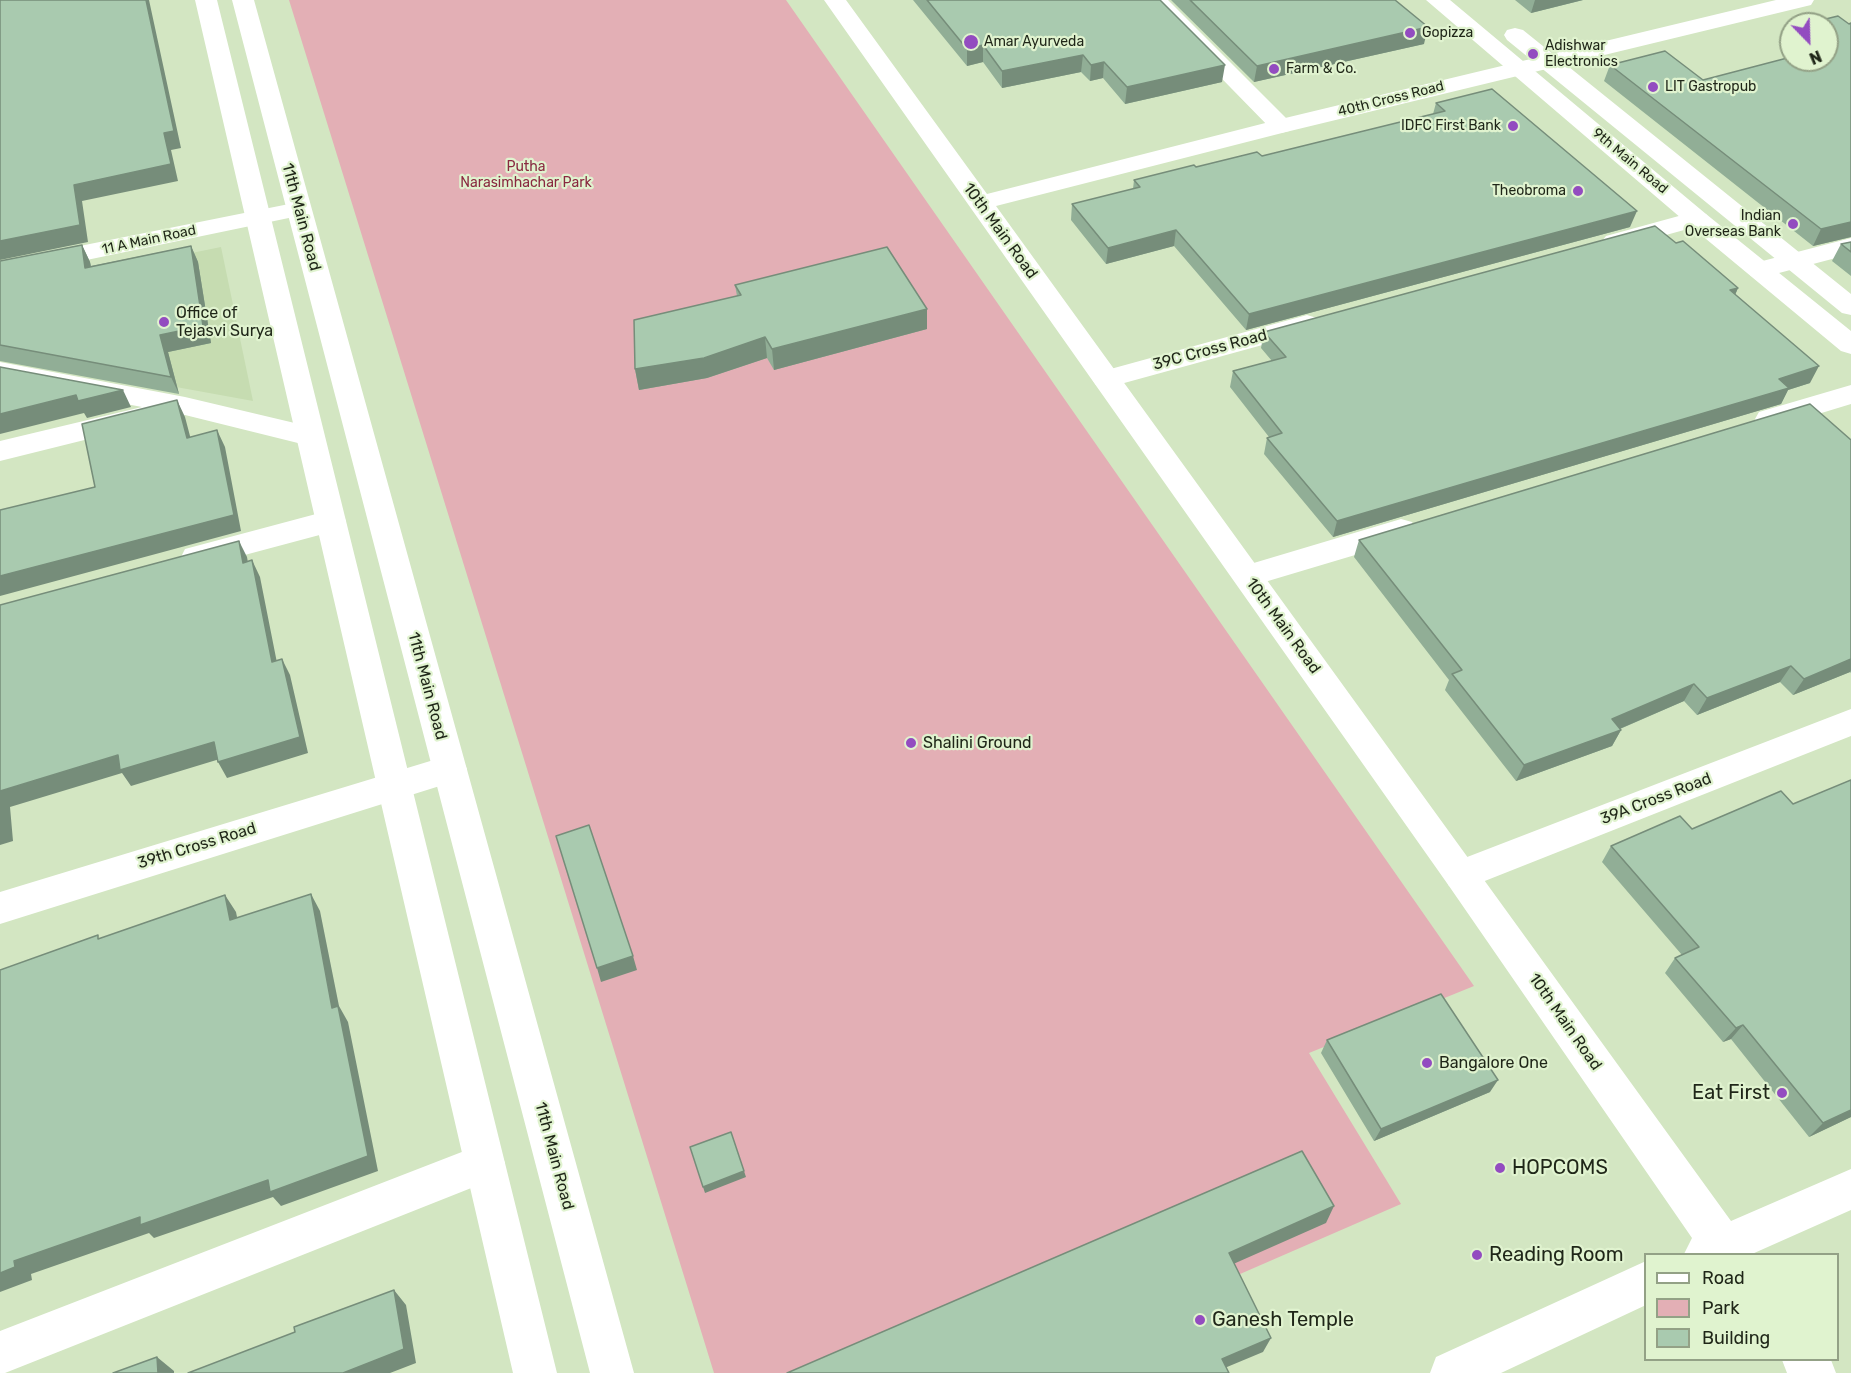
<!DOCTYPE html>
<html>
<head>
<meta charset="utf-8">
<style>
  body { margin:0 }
  #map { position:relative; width:1851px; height:1373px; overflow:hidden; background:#d3e6c2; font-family:Rubik,sans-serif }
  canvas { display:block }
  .legend { position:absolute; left:1644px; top:1253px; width:195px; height:108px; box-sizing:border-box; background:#e0f3cf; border:2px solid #93a186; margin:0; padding:8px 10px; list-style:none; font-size:18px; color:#1f2618 }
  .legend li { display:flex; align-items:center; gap:12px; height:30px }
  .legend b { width:30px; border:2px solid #93a186 }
  .north { position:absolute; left:1779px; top:12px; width:60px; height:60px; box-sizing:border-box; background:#e0f3cf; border:2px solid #93a186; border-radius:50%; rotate:157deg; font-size:16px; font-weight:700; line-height:24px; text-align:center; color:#1f2618 }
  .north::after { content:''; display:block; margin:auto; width:21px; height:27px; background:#934cc0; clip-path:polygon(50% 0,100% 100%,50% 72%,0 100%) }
</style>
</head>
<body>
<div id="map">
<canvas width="1851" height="1373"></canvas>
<ul class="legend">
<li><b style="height:8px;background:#fff"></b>Road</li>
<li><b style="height:16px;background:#e3afb5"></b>Park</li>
<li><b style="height:16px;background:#a9caaf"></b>Building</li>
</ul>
<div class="north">N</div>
</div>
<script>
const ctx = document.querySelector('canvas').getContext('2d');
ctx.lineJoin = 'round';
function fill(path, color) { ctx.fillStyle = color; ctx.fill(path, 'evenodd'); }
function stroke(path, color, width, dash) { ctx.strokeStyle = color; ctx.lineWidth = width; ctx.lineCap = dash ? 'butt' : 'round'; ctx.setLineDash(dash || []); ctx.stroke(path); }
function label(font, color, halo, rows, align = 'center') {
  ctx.font = font + ' Rubik,sans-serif'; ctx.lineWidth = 4.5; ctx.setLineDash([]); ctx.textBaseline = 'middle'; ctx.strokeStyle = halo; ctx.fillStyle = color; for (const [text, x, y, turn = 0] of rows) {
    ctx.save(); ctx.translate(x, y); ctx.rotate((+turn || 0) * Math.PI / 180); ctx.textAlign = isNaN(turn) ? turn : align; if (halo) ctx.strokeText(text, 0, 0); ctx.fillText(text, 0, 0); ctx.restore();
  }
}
fill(new Path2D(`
  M 221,247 L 253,401 L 0,355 L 0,292 Z`), '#c6dcb1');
fill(new Path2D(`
  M 289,0 L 786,0 L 1474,986 L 1309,1053 L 1401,1204 L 1109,1331 L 952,1373 L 714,1373 Z`), '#e3afb5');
fill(new Path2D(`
  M 1145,0 L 1168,0 L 1289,121 L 1293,126 L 1289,131 L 1281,133 L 1273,131 Z
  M 299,202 L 308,204 L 311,209 L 308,214 L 0,278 L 0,262 Z
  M 1697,211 L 1706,214 L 1710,219 L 1706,224 L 1615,249 L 1606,246 L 1602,241 L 1606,236 Z
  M 1851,238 L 1851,254 L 1760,278 L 1751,276 L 1747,270 L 1751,264 Z
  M 1307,315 L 1317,318 L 1320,324 L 1317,330 L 1106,388 L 1096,385 L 1092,379 L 1096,373 Z
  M 0,362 L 185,397 L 320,429 L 324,436 L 320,443 L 310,446 L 185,415 L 0,461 L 0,441 L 142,407 L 0,380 Z
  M 1851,385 L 1851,404 L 1769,429 L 1759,426 L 1755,419 L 1759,412 Z
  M 331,510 L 342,513 L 346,521 L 342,529 L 196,568 L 185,565 L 181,557 L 185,549 Z
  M 1401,519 L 1412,522 L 1416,530 L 1412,538 L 1248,587 L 1237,584 L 1232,576 L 1237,568 Z
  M 1851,709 L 1851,736 L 1462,890 L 1449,886 L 1444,875 L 1449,864 Z
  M 485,1143 L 499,1149 L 505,1163 L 499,1177 L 5,1373 L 0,1373 L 0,1331 Z`), '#fff');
fill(new Path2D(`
  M 824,0 L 846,0 L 987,194 L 1281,119 L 1776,0 L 1814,0 L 1811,5 L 1286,132 L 996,206 L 1731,1221 L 1851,1169 L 1851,1210 L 1752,1254 L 1684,1254 L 1692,1238 L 1449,886 Z
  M 450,755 L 462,759 L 467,769 L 462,779 L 0,924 L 0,892 Z
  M 1646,1261 L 1646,1305 L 1501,1373 L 1430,1373 L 1436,1357 Z
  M 1782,1360 L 1831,1360 L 1836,1373 L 1787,1373 Z`), '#fff');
fill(new Path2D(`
  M 195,0 L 217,0 L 557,1373 L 513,1373 Z
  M 232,0 L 254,0 L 634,1373 L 590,1373 Z
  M 1426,0 L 1450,0 L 1706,214 L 1851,331 L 1851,354 L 1841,351 L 1688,224 Z
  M 1515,28 L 1523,30 L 1851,294 L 1851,315 L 1842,313 L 1507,40 L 1504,35 L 1507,30 Z`), '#fff');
fill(new Path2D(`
  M 913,0 L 1160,0 L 1222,82 L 1125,104 L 1103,78 L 1090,81 L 1081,72 L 1002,88 L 983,62 L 967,66 Z
  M 1171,0 L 1395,0 L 1424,44 L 1254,82 Z
  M 1515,0 L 1583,0 L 1531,13 Z
  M 1851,23 L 1851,237 L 1813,246 L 1604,81 L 1610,65 L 1703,80 L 1827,60 L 1849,24 Z
  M 1788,28 L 1791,28 L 1791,52 L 1780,45 Z
  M 1436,103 L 1630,227 L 1246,330 L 1174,246 L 1106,264 L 1071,220 L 1072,204 L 1133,189 L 1134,180 L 1196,167 L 1262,156 L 1433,114 Z
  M 1851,242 L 1851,276 L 1832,261 L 1841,244 Z
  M 1676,243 L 1738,288 L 1735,295 L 1810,383 L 1788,390 L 1781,404 L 1333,537 L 1264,454 L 1267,438 L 1269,437 L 1230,387 L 1233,371 L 1272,361 L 1261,348 L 1264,332 Z
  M 82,245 L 90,262 L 91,266 L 191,246 L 198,262 L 211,343 L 168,352 L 179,394 L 0,361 L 0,261 Z
  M 735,285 L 927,329 L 774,370 L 767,358 L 707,378 L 639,390 L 635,369 L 737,296 Z
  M 1851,440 L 1851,673 L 1850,672 L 1793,695 L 1780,682 L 1697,715 L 1684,701 L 1620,729 L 1621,730 L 1612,746 L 1516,781 L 1445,690 L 1449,680 L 1354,557 L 1359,540 Z
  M 1851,780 L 1851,1117 L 1809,1137 L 1731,1039 L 1723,1042 L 1665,973 L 1675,958 L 1682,955 L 1602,862 L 1611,846 L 1692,829 L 1793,804 Z
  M 1327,1040 L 1490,1092 L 1374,1141 L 1321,1053 Z`), '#91ae96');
fill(new Path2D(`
  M 146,0 L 149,0 L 181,148 L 171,150 L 178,181 L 82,201 L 88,242 L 0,260 L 0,241 L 74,185 L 164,133 Z
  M 1535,0 L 1583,0 L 1531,13 Z
  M 1428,27 L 1424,44 L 1254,82 L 1257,66 Z
  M 983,45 L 983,62 L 967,66 L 967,49 Z
  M 1083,55 L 1081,72 L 1002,88 L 1002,71 Z
  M 1104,62 L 1103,78 L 1090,81 L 1091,65 Z
  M 1225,65 L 1222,82 L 1125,104 L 1127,87 Z
  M 1637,211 L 1630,227 L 1246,330 L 1249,314 Z
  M 1851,222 L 1851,237 L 1813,246 L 1821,229 Z
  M 1176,230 L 1174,246 L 1106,264 L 1108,248 Z
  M 82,245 L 90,262 L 94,284 L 85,268 Z
  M 191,246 L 198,262 L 211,343 L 168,352 L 179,394 L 171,377 L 160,335 Z
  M 1738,288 L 1731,304 L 1730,290 Z
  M 927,309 L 927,329 L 774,370 L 772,349 Z
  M 765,337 L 767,358 L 707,378 L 639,390 L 635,369 Z
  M 1819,366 L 1810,383 L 1788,390 L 1781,404 L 1333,537 L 1337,521 Z
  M 123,390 L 131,407 L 87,418 L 84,413 L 0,434 L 0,414 L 76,395 Z
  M 177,400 L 185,417 L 195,455 L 187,438 Z
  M 217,430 L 225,447 L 241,531 L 0,596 L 0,576 Z
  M 239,541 L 247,557 L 251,580 L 243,563 Z
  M 252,560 L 260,577 L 280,678 L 272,662 Z
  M 282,659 L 290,675 L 308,753 L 227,778 L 218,762 Z
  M 1851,659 L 1851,670 L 1850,672 L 1793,695 L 1804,679 Z
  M 1791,666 L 1780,682 L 1697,715 L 1707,698 Z
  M 1694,684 L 1684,701 L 1603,736 L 1612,719 Z
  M 1621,730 L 1612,746 L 1516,781 L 1524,765 Z
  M 214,742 L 223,758 L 131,786 L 122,773 L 10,807 L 13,841 L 0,845 L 0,791 L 118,755 Z
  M 311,894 L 320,911 L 339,1006 L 348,1022 L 378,1171 L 281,1206 L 273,1197 L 154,1238 L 149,1233 L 31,1274 L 32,1280 L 0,1292 L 0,1273 L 332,1008 Z
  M 225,895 L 236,912 L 241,937 L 230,920 Z
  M 633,956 L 637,970 L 601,982 L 597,968 Z
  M 1743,1025 L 1731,1039 L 1723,1042 L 1736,1028 Z
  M 1498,1080 L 1490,1092 L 1374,1141 L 1381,1129 Z
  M 1851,1110 L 1851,1117 L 1809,1137 L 1823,1123 Z
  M 744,1171 L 746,1177 L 705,1193 L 703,1187 Z
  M 1334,1206 L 1326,1223 L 1222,1269 L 1229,1253 Z
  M 394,1290 L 406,1305 L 416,1363 L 390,1373 L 343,1373 Z
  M 1271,1338 L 1263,1352 L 1215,1372 L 1222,1359 Z
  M 157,1357 L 174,1371 L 174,1373 L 158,1373 Z`), '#768d7a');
const building = new Path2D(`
  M 0,0 L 146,0 L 174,131 L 164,133 L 171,164 L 74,185 L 80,225 L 0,241 Z
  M 927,0 L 1160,0 L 1225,65 L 1127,87 L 1104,62 L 1091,65 L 1083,55 L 1002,71 L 983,45 L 967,49 Z
  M 1190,0 L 1395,0 L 1428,27 L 1257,66 Z
  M 1838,16 L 1849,24 L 1851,23 L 1851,222 L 1821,229 L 1610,65 L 1665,51 L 1703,80 L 1791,57 L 1791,60 L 1827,60 L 1827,24 L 1805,24 Z
  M 1492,89 L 1637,211 L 1249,314 L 1176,230 L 1108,248 L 1072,204 L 1140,187 L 1134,180 L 1194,165 L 1196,167 L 1257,152 L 1262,156 L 1445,111 L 1436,103 Z
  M 1655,226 L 1676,243 L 1683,241 L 1738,288 L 1730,290 L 1819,366 L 1779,379 L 1789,388 L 1337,521 L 1267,438 L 1282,433 L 1233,371 L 1286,357 L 1264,332 Z
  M 1851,242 L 1851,252 L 1841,244 Z
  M 82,245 L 85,268 L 191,246 L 203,326 L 160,335 L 171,377 L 0,345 L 0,261 Z
  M 887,247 L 927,309 L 772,349 L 765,337 L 704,358 L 635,369 L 634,320 L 741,295 L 735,285 Z
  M 0,367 L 123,390 L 78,401 L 76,395 L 0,414 Z
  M 177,400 L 187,438 L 217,430 L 234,515 L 0,576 L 0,510 L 95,487 L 82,424 Z
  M 1810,404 L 1851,440 L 1851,659 L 1804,679 L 1791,666 L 1707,698 L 1694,684 L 1612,719 L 1621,730 L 1524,765 L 1452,674 L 1462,670 L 1359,540 Z
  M 239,541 L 243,563 L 252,560 L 272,662 L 282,659 L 300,737 L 218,762 L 214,742 L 120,770 L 118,755 L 0,791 L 0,605 Z
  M 1851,780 L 1851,1110 L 1823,1123 L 1743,1025 L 1736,1028 L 1675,958 L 1699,947 L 1611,846 L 1680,816 L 1692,829 L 1781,791 L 1793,804 Z
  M 589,825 L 633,956 L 597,968 L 556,836 Z
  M 311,894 L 332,1008 L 338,1006 L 368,1156 L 270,1192 L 268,1180 L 140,1225 L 140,1217 L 14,1261 L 15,1267 L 0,1273 L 0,970 L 98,935 L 98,939 L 225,895 L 230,920 Z
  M 1441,994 L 1498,1080 L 1381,1129 L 1327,1040 Z
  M 731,1132 L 744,1171 L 703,1187 L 690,1147 Z
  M 1302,1151 L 1334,1206 L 1229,1253 L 1271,1338 L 1222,1359 L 1229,1373 L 787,1373 Z
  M 394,1290 L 404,1349 L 343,1373 L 188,1373 L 295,1332 L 294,1327 Z
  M 157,1357 L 158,1373 L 113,1373 Z`);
fill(building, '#a9caaf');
stroke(building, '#768d7a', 1.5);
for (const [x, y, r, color] of [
  [1410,33,6,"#934cc0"],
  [971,42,8,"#934cc0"],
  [1533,54,6,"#934cc0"],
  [1274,69,6,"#934cc0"],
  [1653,87,6,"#934cc0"],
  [1513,126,6,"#934cc0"],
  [1578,191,6,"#934cc0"],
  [1793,224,6,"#934cc0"],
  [164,322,6,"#934cc0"],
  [911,743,6,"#934cc0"],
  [1427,1063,6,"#934cc0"],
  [1782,1093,6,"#934cc0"],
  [1500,1168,6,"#934cc0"],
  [1477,1255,6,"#934cc0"],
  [1200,1320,6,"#934cc0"]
]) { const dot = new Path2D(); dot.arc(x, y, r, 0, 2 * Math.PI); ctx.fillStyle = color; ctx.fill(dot); stroke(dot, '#e0f3cf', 2); }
label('14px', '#1f2618', '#e0f3cf', [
  ["Gopizza",1422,33],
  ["Amar Ayurveda",984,42],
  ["Adishwar",1545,46],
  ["Electronics",1545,62],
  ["Farm & Co.",1286,69],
  ["LIT Gastropub",1665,87],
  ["IDFC First Bank",1501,126,"right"],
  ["Theobroma",1566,191,"right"],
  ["Indian",1781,216,"right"],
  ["Overseas Bank",1781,232,"right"]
], 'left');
label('14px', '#1f2618', '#e0f3cf', [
  ["40th Cross Road",1391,99,-14],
  ["9th Main Road",1630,161,40],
  ["11 A Main Road",149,240,-12]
]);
label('14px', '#892940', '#e0f3cf', [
  ["Putha",526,167],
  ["Narasimhachar Park",526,183]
]);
label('16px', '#1f2618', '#e0f3cf', [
  ["11th Main Road",301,217,75],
  ["10th Main Road",1000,231,54],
  ["39C Cross Road",1210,350,-15],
  ["10th Main Road",1283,626,54],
  ["11th Main Road",427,686,75],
  ["39A Cross Road",1656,799,-21],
  ["39th Cross Road",197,846,-17],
  ["10th Main Road",1565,1022,55],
  ["11th Main Road",554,1156,75]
]);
label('16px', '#1f2618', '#e0f3cf', [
  ["Office of",176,313],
  ["Tejasvi Surya",176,331],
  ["Shalini Ground",923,743],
  ["Bangalore One",1439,1063]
], 'left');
label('20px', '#1f2618', '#e0f3cf', [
  ["Eat First",1770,1093,"right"],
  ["HOPCOMS",1512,1168],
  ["Reading Room",1489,1255],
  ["Ganesh Temple",1212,1320]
], 'left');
</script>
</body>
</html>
